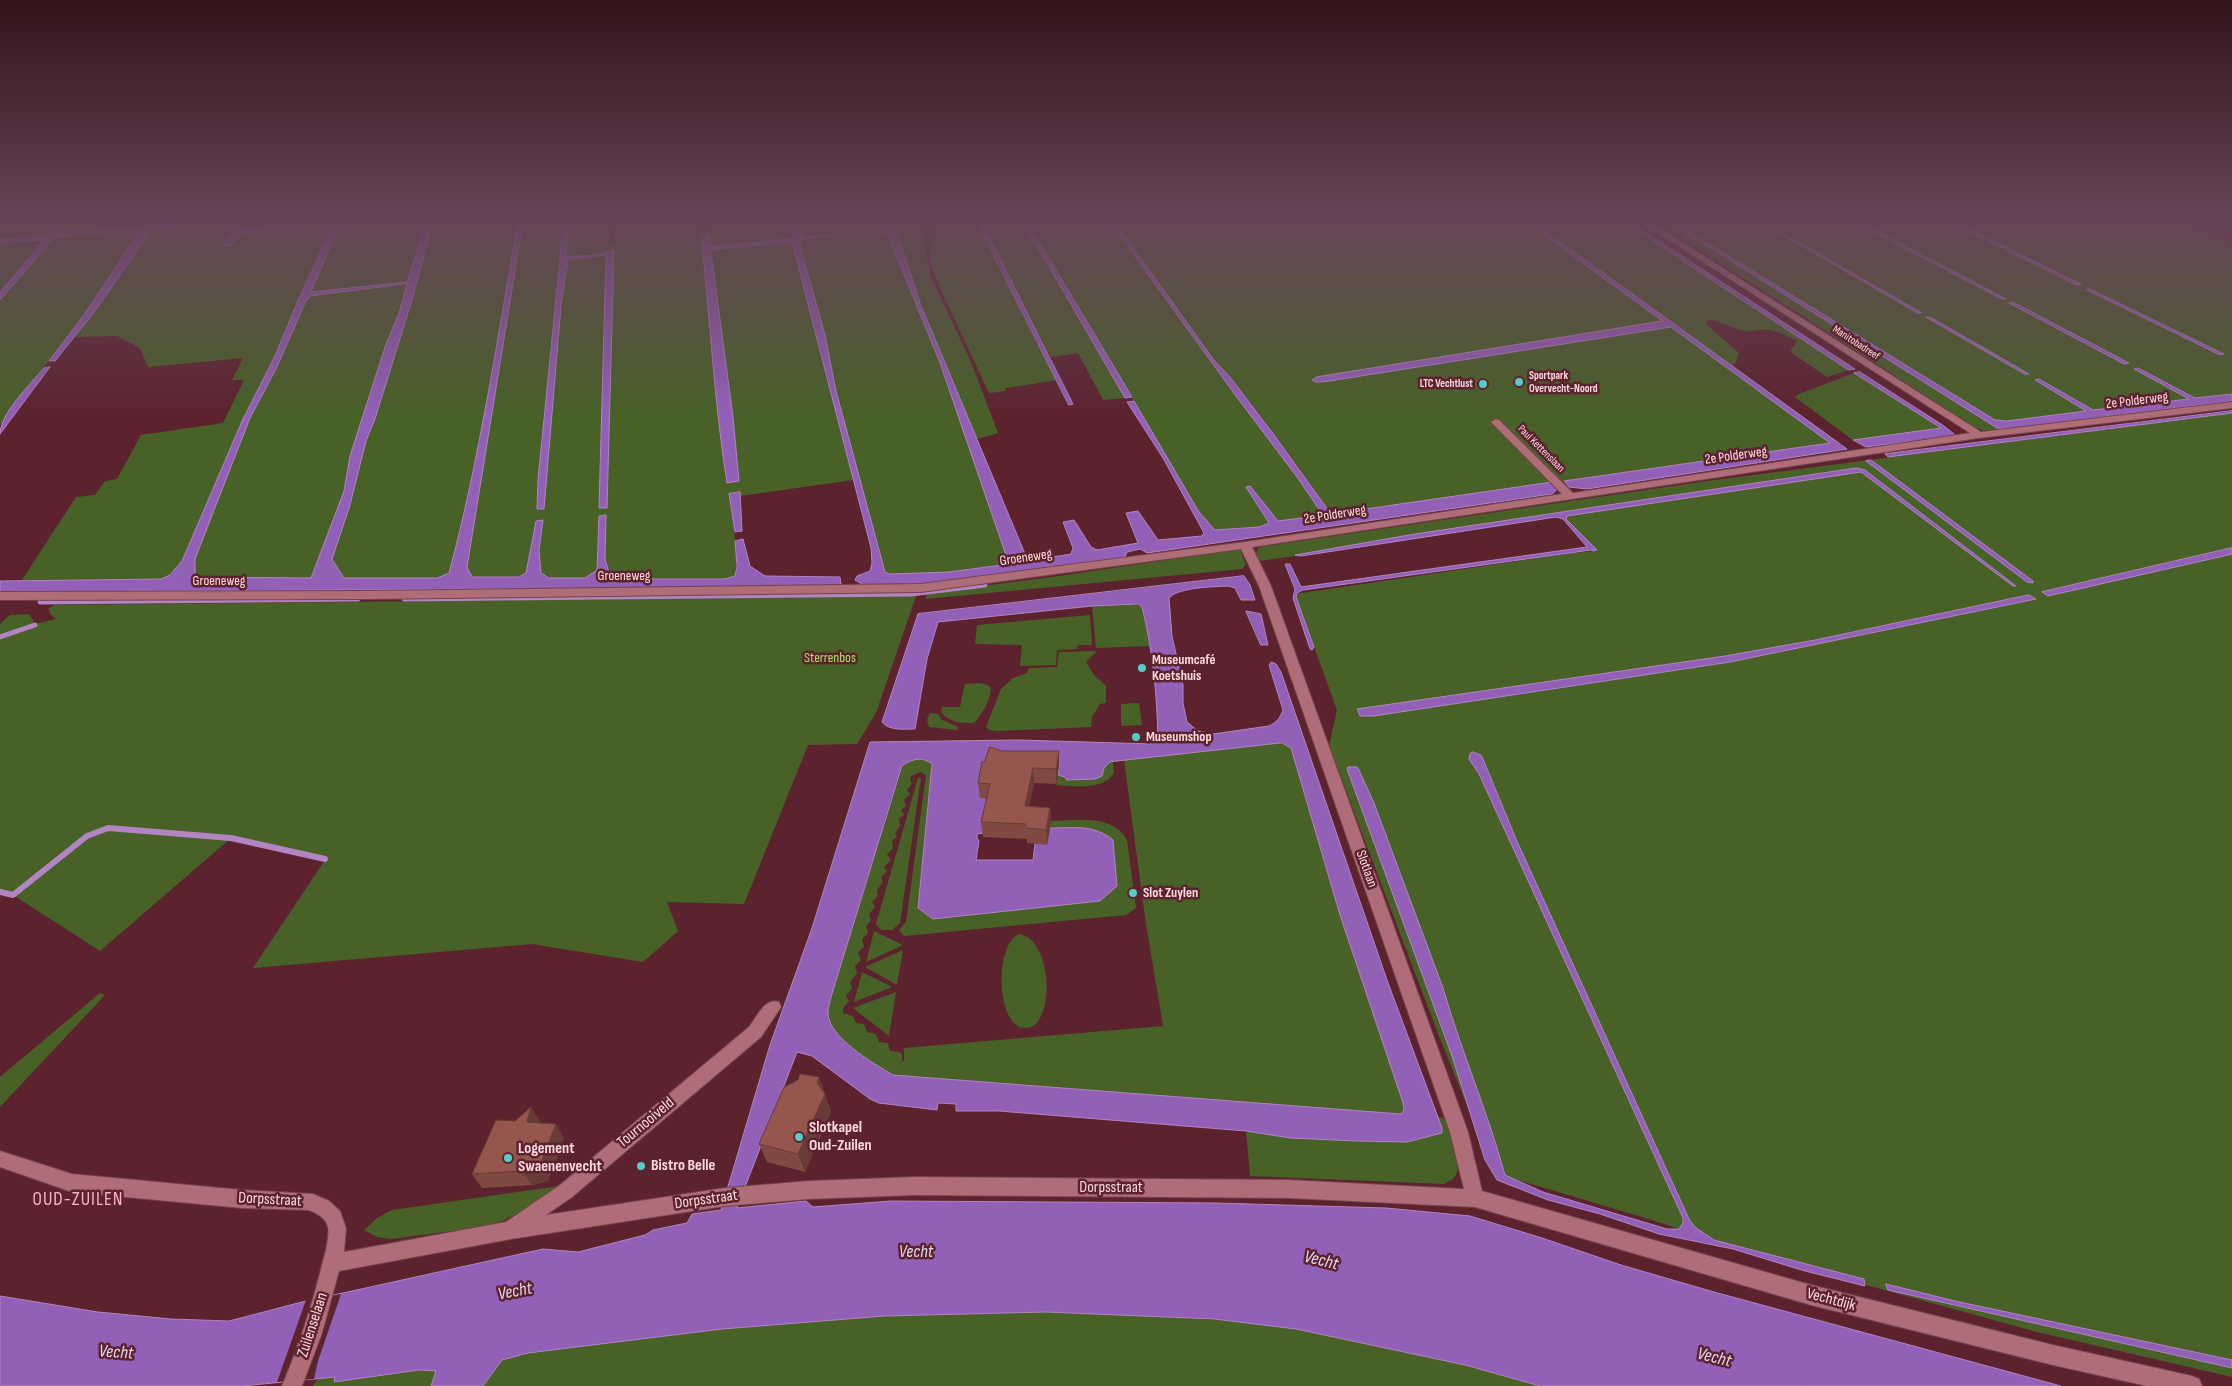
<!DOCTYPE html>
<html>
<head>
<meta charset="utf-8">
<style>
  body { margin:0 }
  canvas { display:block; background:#5c232f }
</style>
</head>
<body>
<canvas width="2232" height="1386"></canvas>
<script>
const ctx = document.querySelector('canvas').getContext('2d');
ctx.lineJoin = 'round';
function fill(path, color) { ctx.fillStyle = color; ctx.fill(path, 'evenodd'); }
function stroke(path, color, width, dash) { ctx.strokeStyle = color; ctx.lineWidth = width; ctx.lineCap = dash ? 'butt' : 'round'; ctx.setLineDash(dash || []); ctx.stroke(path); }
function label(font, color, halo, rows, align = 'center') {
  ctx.font = font + ' "Sofia Sans Condensed",sans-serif'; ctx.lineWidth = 5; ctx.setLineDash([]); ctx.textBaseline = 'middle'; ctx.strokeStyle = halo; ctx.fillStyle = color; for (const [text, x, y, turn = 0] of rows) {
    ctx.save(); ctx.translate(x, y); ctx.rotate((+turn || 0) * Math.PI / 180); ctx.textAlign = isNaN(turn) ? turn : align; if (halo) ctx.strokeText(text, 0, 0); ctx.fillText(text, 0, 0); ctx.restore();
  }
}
fill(new Path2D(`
  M 0,222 L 59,222 L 47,235 L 0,240 Z
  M 70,222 L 147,222 L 138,228 L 60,234 Z
  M 214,222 L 239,222 L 224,244 L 240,234 L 249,232 L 323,224 L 324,222 L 241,229 L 245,222 L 335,222 L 299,298 L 275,356 L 243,419 L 182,561 L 170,575 L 161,579 L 22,580 L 76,497 L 95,495 L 105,481 L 117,479 L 141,435 L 223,423 L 244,380 L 232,380 L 243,358 L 148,367 L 140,348 L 117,336 L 74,337 L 92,315 L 153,229 Z
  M 341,222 L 426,222 L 407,282 L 311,292 Z
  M 433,222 L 518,222 C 497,339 480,458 449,573 L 437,578 L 344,578 L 332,559 L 350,505 L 366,441 L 375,419 L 412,300 Z
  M 523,222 L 564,222 L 538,480 L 538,509 L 544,509 L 561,306 L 568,260 L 607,255 L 599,508 L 607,507 L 613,250 L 594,255 L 566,257 L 569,222 L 610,222 L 609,243 L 614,243 L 615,222 L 698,222 L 701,232 L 709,232 L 708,222 L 792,222 L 797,236 L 789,239 L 711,247 L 701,236 C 710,318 713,402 728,483 L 739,480 L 733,417 L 711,251 L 787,241 L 793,242 L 853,480 L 740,496 L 740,492 L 729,494 C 732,521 739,549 735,576 L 725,579 L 618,579 C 597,564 607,537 606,515 L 599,516 L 597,570 L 585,578 L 549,578 L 541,573 L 539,550 L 543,521 L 536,521 L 526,573 L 519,577 L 472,577 L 467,567 Z
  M 835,222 L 886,222 L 888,229 L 882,232 L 888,234 L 940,363 L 1010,563 L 949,572 L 890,574 L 885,572 L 836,391 L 825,335 L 801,249 L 800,239 L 851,234 L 804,237 L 798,225 Z
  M 893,222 L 922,222 L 926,232 L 925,247 L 930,275 L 971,362 L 998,433 L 977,439 L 920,303 Z
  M 928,222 L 977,222 L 1039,348 L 1058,380 L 1006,388 L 1005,391 L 989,393 L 942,292 L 931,264 L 929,245 L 930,231 Z
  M 995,222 L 1020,222 L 1044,258 L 1125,398 L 1103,400 L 1078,353 L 1051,357 L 983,224 Z
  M 1026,222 L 1110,222 L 1236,396 L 1297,477 L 1323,515 L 1278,521 L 1247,487 L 1269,522 L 1259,527 L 1215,530 L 1199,512 L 1043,248 Z
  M 1113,222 L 1527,222 L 1723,364 L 1730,365 L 1533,222 L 1624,222 L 1849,370 L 1827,377 L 1792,353 L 1791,350 L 1797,341 L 1779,332 L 1764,329 L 1746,332 L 1716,321 L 1708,320 L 1705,323 L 1739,353 L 1736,363 L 1732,365 L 1838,442 L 1331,514 C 1294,461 1257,406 1213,359 Z
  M 1657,222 L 1714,222 L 1681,224 L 1677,227 L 1997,428 L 2004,429 L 1984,431 L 1974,427 Z
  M 1740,222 L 2182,222 L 2232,243 L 2232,394 L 2007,421 L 1995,420 L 1683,228 L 1683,226 Z
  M 131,230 L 139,232 L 86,312 L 0,425 L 0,300 L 55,237 Z
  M 44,239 L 0,292 L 0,243 Z
  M 408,284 L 399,313 L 385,347 L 350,456 L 344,491 L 311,578 L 199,577 L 195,574 L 195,559 L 250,418 L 276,369 L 306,301 L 311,296 L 325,294 Z
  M 1854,373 L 1942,429 L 1853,440 L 1795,397 L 1799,394 Z
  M 2232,413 L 2232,1377 L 2037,1332 L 1794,1265 L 1642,1217 L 1494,1173 L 1437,1031 L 1329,746 L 1337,710 L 1295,594 L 1573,553 L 1597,551 L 1566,519 L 1566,516 L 1260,561 L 1256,553 L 1259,547 L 1707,481 Z
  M 1240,549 L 1246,565 L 1242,569 L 925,599 L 928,593 L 1052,577 Z
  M 916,596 L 876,713 L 857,744 L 808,745 L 744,904 L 667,902 L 678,931 L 643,962 L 532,944 L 253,968 L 325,860 L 231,838 L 100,951 L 13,895 L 0,892 L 0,624 L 10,615 L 29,614 L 35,624 L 56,619 L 50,614 L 49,608 L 55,605 Z
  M 1130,604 L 1142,606 L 1150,646 L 1096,648 L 1092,606 Z
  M 1090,615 L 1092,645 L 1078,645 L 1077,649 L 1057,650 L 1056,665 L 1020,666 L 1022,645 L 975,644 L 977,625 Z
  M 1097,651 L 1086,662 L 1094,675 L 1106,686 L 1106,703 L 1100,704 L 1092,717 L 1091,727 L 998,731 L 989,730 L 986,727 L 1001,689 L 1013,678 L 1027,673 L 1029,668 L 1057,667 L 1059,652 Z
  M 980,683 L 988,685 L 991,688 C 990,702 983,712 974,723 C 961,723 950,723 941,712 L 942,707 L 960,707 L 965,684 Z
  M 1139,703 L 1142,725 L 1121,726 L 1121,704 Z
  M 930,713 L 938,714 L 942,720 L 958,727 L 957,730 L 929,727 L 927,720 Z
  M 1282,743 L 1291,748 L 1340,915 L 1403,1103 L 1404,1110 L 1401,1114 L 893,1075 C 874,1065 828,1037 828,1013 C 828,1008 830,1002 831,997 L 903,766 C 912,759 922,756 932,764 L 918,907 L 933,919 L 1090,828 L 1050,828 L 1051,821 C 1077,820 1113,814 1127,840 L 1136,908 L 1126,915 L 904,936 L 899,930 L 906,922 L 926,775 L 920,772 L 911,776 L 910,779 L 912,784 L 907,790 L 910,794 L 904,800 L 906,806 L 901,810 L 904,815 L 899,819 L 900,826 L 895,833 L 897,837 L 892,841 L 893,848 L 887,855 L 891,860 L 884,867 L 887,871 L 881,877 L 883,882 L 877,890 L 878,896 L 872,902 L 875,907 L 869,914 L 871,921 L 866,926 L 868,933 L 862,939 L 864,947 L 858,952 L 861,960 L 855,966 L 857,973 L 850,982 L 852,988 L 846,996 L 849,1001 L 843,1008 L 843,1013 L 853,1016 L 856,1023 L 864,1024 L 867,1032 L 876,1034 L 879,1042 L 888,1043 L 890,1051 L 899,1052 L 902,1054 L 902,1061 L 904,1061 L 904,1048 L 1163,1026 L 1146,924 L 1124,760 Z
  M 1110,762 L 1113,762 L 1114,773 C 1102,791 1075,786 1056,785 L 1058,775 L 1067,780 L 1095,779 L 1102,776 L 1104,768 Z
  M 918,778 L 921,778 L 900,923 L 892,930 L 881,930 L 876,924 Z
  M 874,931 L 903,945 L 866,962 Z
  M 1019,934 C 1054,939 1055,1028 1026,1028 C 996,1029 994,944 1019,934 Z
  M 903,950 L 897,985 L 865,967 Z
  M 862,972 L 892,987 L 854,1002 Z
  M 896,992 L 889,1036 L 853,1008 Z
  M 100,993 L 105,995 L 0,1107 L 0,1077 Z
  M 1437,1117 L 1448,1119 C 1451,1133 1464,1166 1454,1178 C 1452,1180 1447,1182 1444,1184 L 1250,1176 L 1246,1131 L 1290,1138 L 1356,1141 L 1441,1128 Z
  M 559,1186 L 526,1210 L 491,1226 L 391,1239 L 377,1237 L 364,1230 L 377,1218 L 392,1210 Z
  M 1046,1312 C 1129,1316 1214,1316 1296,1329 C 1378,1342 1460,1363 1540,1386 L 483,1386 L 502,1360 L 528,1353 L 722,1329 L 885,1316 Z
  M 419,1370 L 436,1371 L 431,1386 L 313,1386 L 318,1378 L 335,1377 L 334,1382 Z`), '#476127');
const water = new Path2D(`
  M 59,222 L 70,222 L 61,234 L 138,228 L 147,222 L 159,222 L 159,224 L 214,222 L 153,229 L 92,315 L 55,361 L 49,361 L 86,312 L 139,232 L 131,230 L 55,237 L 0,300 L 0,292 L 44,240 L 0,243 L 0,240 L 47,235 Z
  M 239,222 L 245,222 L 242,229 L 325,222 L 323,224 L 240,234 L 232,245 L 225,246 L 224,244 Z
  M 335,222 L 341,222 L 311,292 L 407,282 L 426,222 L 433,222 L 412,300 L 375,419 L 366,441 L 350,505 L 332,559 L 344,578 L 437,578 L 449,573 C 480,458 497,339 518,222 L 523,222 L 467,567 L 472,577 L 519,577 L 526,573 L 536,521 L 543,520 L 539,550 L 541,573 L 549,578 L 585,578 L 597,570 L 599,516 L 606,515 L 605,559 L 609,572 L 618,579 L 725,579 L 735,576 L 737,566 L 735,541 L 743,539 L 750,566 L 765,576 L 840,577 L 841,584 L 837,587 L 0,592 L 0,581 L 161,579 L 170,575 L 182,561 L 243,419 L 275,356 L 299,298 ZM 407,284 L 399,313 L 385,347 L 350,456 L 344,491 L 311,578 L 199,577 L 195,574 L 195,559 L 250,418 L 276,369 L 306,301 L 311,296 L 325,294 Z
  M 564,222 L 569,222 L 566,257 L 594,255 L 614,250 L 607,508 L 599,508 L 606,255 L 568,260 L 561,306 L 544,509 L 537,509 L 538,480 Z
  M 886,222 L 893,222 L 896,229 L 920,303 L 1028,561 L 1071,554 L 1073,548 L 1063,522 L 1074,520 L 1091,547 L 1097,550 L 1138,543 L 1126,513 L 1138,511 L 1158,540 L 1202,536 L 1204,533 L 1163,458 L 1127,402 L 1134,401 L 1199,512 L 1215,530 L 1259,527 L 1269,523 L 1246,487 L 1250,486 L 1278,521 L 1323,515 L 1297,477 L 1236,396 L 1110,222 L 1113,222 L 1127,239 L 1213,359 L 1230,377 L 1275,436 L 1331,514 L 1552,482 L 1559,488 L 1552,494 L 1154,552 L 1147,553 L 1140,549 L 1127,552 L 1125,557 L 905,586 L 867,587 L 855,580 L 857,576 L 870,571 L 872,563 L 871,548 L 792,242 L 719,249 L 711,251 L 733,417 L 739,481 L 727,483 C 714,401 710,318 701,236 L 709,234 L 711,247 L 789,239 L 796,236 L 793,226 L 798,225 L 804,237 L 838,235 L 801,239 L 801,249 L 825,335 L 836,391 L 885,572 L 890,574 L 949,572 L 1009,564 L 940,363 L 888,235 L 882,232 L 888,229 Z
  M 977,222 L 995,222 L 983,224 L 1073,404 L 1069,405 Z
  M 1020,222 L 1026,222 L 1043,248 L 1132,397 L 1125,398 L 1044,258 Z
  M 1527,222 L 1533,222 L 1847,449 L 1587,489 L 1569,487 L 1564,481 L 1830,443 L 1671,327 L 1323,382 L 1316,382 L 1312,380 L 1316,377 L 1662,321 Z
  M 1624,222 L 1630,222 L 1855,369 L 1849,370 Z
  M 1714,222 L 1740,222 L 1684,226 L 1683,228 L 1995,420 L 2007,421 L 2086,411 L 2035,380 L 2039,379 L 2093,410 L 2189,399 L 2134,369 L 2138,368 L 2195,398 L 2232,394 L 2232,401 L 2004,429 L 1997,428 L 1677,227 L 1681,224 Z
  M 1855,222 L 1860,222 L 2006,299 L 2002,299 Z
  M 1950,222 L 1954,222 L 2081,284 L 2077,285 Z
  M 1771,228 L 1774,228 L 1922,313 L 1918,313 Z
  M 2090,289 L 2224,354 L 2220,355 L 2087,290 Z
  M 2013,302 L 2129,363 L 2124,364 L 2009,303 Z
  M 1926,317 L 1930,317 L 2029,374 L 2025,374 Z
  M 50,367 L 0,434 C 0,414 30,384 44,368 Z
  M 1860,372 L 1944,426 L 1954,434 L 1954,436 L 1866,447 L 1853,440 L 1941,428 L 1854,373 Z
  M 2232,411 L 2232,413 L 1888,457 L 1885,454 Z
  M 1871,460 L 2033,581 L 2033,583 L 2027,582 L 1866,461 Z
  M 1857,468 L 1865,470 L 2016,586 L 2013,586 L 1861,472 L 1567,516 L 1566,519 L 1597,550 L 1593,551 L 1591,550 L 1303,590 L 1297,593 L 1296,597 L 1314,647 L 1312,650 L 1310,649 L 1293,598 L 1295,589 L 1285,564 L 1290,564 L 1301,587 L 1587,547 L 1563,519 L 1556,517 L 1301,556 L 1295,555 L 1415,534 Z
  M 740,492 L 742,531 L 735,532 L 729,494 Z
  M 2232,548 L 2232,554 L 2215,558 L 2048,596 L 2042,592 Z
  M 1244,576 L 1250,585 L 1255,600 L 1241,600 L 1235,588 L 1228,586 C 1213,587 1179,587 1169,598 L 1172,636 L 1183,685 L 1183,703 L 1187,722 L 1198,731 L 1213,734 L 1269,726 C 1277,722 1280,718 1283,710 L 1269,665 L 1271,662 L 1276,664 L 1281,672 L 1387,980 L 1442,1128 L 1442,1133 L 1407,1142 L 1356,1141 L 1290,1138 L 1246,1131 L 999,1111 L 956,1111 L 956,1104 L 938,1103 L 937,1110 L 879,1103 L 870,1099 L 812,1056 L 797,1052 L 737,1208 L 806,1201 L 813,1207 L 891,1201 L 1216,1203 L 1386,1208 L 1470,1216 L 1542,1238 L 1621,1265 L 1714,1292 L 2061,1386 L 1540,1386 L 1465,1365 L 1296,1329 L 1214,1319 L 1046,1312 L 885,1316 L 722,1329 L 528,1353 L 502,1360 L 483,1386 L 431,1386 L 436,1371 L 419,1370 L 334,1382 L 335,1377 L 242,1386 L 0,1386 L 0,1296 L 98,1312 L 171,1319 L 229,1321 L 302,1302 L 543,1249 L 578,1252 L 645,1235 L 653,1230 L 687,1223 L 692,1214 L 721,1210 L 770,1045 L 812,928 L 870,742 L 1019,740 L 1153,744 L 1158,740 C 1157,695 1153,651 1142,607 L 1138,604 L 1092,606 L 938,622 L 927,659 L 915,729 C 904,729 889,731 882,722 L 918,614 ZM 1282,743 L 1291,748 L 1340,915 L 1403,1103 L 1404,1110 L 1401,1114 L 893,1075 C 874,1064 828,1037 828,1013 C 828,1008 830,1002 831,997 L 902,766 C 912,759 922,756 932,764 L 918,908 L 933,919 L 1100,901 L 1117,886 L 1113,840 C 1094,824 1074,828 1050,828 L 1035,844 L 1033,860 L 976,860 L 979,841 L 977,838 L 977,834 L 984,833 L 991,799 L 1059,766 L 1058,775 L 1064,777 L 1067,780 L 1095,779 L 1102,776 L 1104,768 L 1110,762 Z
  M 2029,595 L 2036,599 L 1730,662 L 1374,716 L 1360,716 L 1357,709 L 1725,656 L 1815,640 Z
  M 1246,611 L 1261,614 L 1268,645 L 1261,645 Z
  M 1473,752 L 1481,755 L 1483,759 L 1516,839 L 1689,1219 L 1695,1227 L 1714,1240 L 1864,1279 L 1865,1286 L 1805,1271 L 1733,1249 L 1659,1234 L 1600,1214 L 1548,1200 L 1497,1180 L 1485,1160 L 1452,1056 L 1347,769 L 1348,767 L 1357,767 L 1359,770 L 1374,803 L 1443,988 C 1461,1051 1488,1112 1505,1175 L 1543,1192 L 1667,1229 L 1679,1229 L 1683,1223 L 1683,1218 L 1479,774 L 1469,759 L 1470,754 Z
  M 1886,1284 L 1955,1301 L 2232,1360 L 2232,1368 L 1888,1290 Z`);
fill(water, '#9360b7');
stroke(water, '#b384c2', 1);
fill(new Path2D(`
  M 341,1294 L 318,1361 L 314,1379 L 277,1382 L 306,1300 Z`), '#5c232f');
stroke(new Path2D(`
  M 404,599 L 911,594 L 985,585
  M 40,602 L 358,599
  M 0,637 L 35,625`), '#b384c2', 5);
stroke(new Path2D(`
  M 0,892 L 13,895 L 87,836 L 108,828 L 231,838 L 325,859`), '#b384c2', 6);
const minor = new Path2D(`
  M 1641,222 L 1650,222 L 1981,432 L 2232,402 L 2232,408 L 1979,438 L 1252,547 L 1271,586 L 1468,1132 L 1482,1191 L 1811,1285 L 2053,1345 L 2192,1376 L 2199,1379 L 2202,1386 L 2147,1386 L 2053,1365 L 1811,1305 L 1475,1207 L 1289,1198 L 915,1195 L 809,1199 L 725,1206 L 511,1239 L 339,1271 L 322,1333 L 302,1386 L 282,1386 C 298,1348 311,1309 321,1269 C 324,1256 330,1240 328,1227 C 326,1218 316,1212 308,1210 L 242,1208 L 72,1192 L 0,1167 L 0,1151 L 72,1174 L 242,1190 L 313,1194 L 329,1201 L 340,1211 L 346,1228 L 344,1252 L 506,1222 L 560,1185 L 749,1027 C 757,1017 765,997 779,1002 L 781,1007 L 761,1037 L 572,1197 L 546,1215 L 725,1188 L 809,1181 L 915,1177 L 1289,1180 L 1464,1189 L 1450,1132 L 1259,586 L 1241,549 L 921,592 L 370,599 L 0,600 L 0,592 L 370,591 L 921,584 L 1245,542 L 1562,494 L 1493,424 L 1491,422 L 1496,419 L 1499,420 L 1573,493 L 1970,433 Z`);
stroke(minor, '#74424e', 2);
fill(minor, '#ae6d77');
fill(new Path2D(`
  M 1002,751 L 1059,751 L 1059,766 L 1056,784 L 1034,783 L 1029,806 L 1050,808 L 1051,823 L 1047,845 L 1027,843 L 1027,839 L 983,837 L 981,822 L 986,799 L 980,798 L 978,783 L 984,762 Z
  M 819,1077 L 831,1112 L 805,1172 L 767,1162 L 759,1144 L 798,1080 Z
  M 515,1121 L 540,1121 L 540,1123 L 564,1138 L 548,1181 L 532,1185 L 482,1188 L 472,1174 Z`), '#7f4a42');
fill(new Path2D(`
  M 1059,751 L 1059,766 L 1056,784 L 1056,769 Z
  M 1033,768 L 1034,783 L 1026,821 L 1025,806 Z
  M 1050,808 L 1051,823 L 1047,845 L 1046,830 Z
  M 819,1077 L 831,1112 L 805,1172 L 798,1154 Z
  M 531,1107 L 540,1121 L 536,1136 L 527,1122 Z
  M 556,1124 L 564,1138 L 548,1181 L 532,1185 L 522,1171 Z`), '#683c36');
const building = new Path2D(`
  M 990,747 L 1002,751 L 1059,751 L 1056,769 L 1033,768 L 1025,806 L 1050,808 L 1046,830 L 1026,828 L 1026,824 L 981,822 L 990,784 L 978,783 L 982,762 L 984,762 Z
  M 800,1074 L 819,1077 L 817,1083 L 825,1094 L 798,1154 L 759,1144 L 784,1087 L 798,1080 Z
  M 531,1107 L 527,1122 L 556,1124 L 539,1168 L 522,1171 L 472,1174 L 496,1120 L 515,1121 Z`);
fill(building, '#94564d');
stroke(building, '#683c36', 1);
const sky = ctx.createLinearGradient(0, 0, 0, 416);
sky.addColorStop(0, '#33131a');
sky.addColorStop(0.53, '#664558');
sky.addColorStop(1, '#66455800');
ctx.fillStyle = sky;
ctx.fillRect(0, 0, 2232, 416);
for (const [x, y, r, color] of [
  [1519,382,5,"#55cdc6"],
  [1483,384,5,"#55cdc6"],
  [1142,668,5,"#55cdc6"],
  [1136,737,5,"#55cdc6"],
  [1133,893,5,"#55cdc6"],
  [799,1137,5,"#55cdc6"],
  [508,1158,5,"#55cdc6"],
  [641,1166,5,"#55cdc6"]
]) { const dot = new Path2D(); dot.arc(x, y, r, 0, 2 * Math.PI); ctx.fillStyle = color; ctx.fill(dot); stroke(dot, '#5c232f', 2); }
label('11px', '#fed9dd', '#5c232f', [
  ["Manitobadreef",1856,343,33],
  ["Paul Kettenslaan",1541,449,45]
]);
label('bold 11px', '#fed9dd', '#5c232f', [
  ["Sportpark",1529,376],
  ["Overvecht-Noord",1529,389],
  ["LTC Vechtlust",1473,384,"right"]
], 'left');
label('14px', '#fed9dd', '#5c232f', [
  ["2e Polderweg",2137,401,-7],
  ["2e Polderweg",1736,456,-8],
  ["2e Polderweg",1335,515,-9],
  ["Groeneweg",1026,558,-8],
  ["Groeneweg",624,576],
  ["Groeneweg",219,581],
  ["Slotlaan",1366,869,70]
]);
label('14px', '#a7e061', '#5c232f', [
  ["Sterrenbos",830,658]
]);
label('bold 14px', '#fed9dd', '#5c232f', [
  ["Museumcafé",1152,660],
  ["Koetshuis",1152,676],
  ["Museumshop",1146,737],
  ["Slot Zuylen",1143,893]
], 'left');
label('16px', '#fed9dd', '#5c232f', [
  ["Tournooiveld",646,1123,-40],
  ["Dorpsstraat",1111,1188],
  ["Dorpsstraat",270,1200,3],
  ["Dorpsstraat",706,1200,-8],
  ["Vechtdijk",1831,1300,15],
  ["Zuilenselaan",313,1325,-72]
]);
label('bold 16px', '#fed9dd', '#5c232f', [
  ["Slotkapel",809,1128],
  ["Oud-Zuilen",809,1146],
  ["Logement",518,1149],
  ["Swaenenvecht",518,1167],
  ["Bistro Belle",651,1166]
], 'left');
label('italic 18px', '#e4d8ef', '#5c232f', [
  ["Vecht",916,1252],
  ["Vecht",1321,1261,14],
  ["Vecht",515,1292,-11],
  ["Vecht",116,1353,4],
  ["Vecht",1714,1358,14]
]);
ctx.letterSpacing = '1px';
label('19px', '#fcb4be', '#5c232f', [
  ["OUD-ZUILEN",78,1200]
]);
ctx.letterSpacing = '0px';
</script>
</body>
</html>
